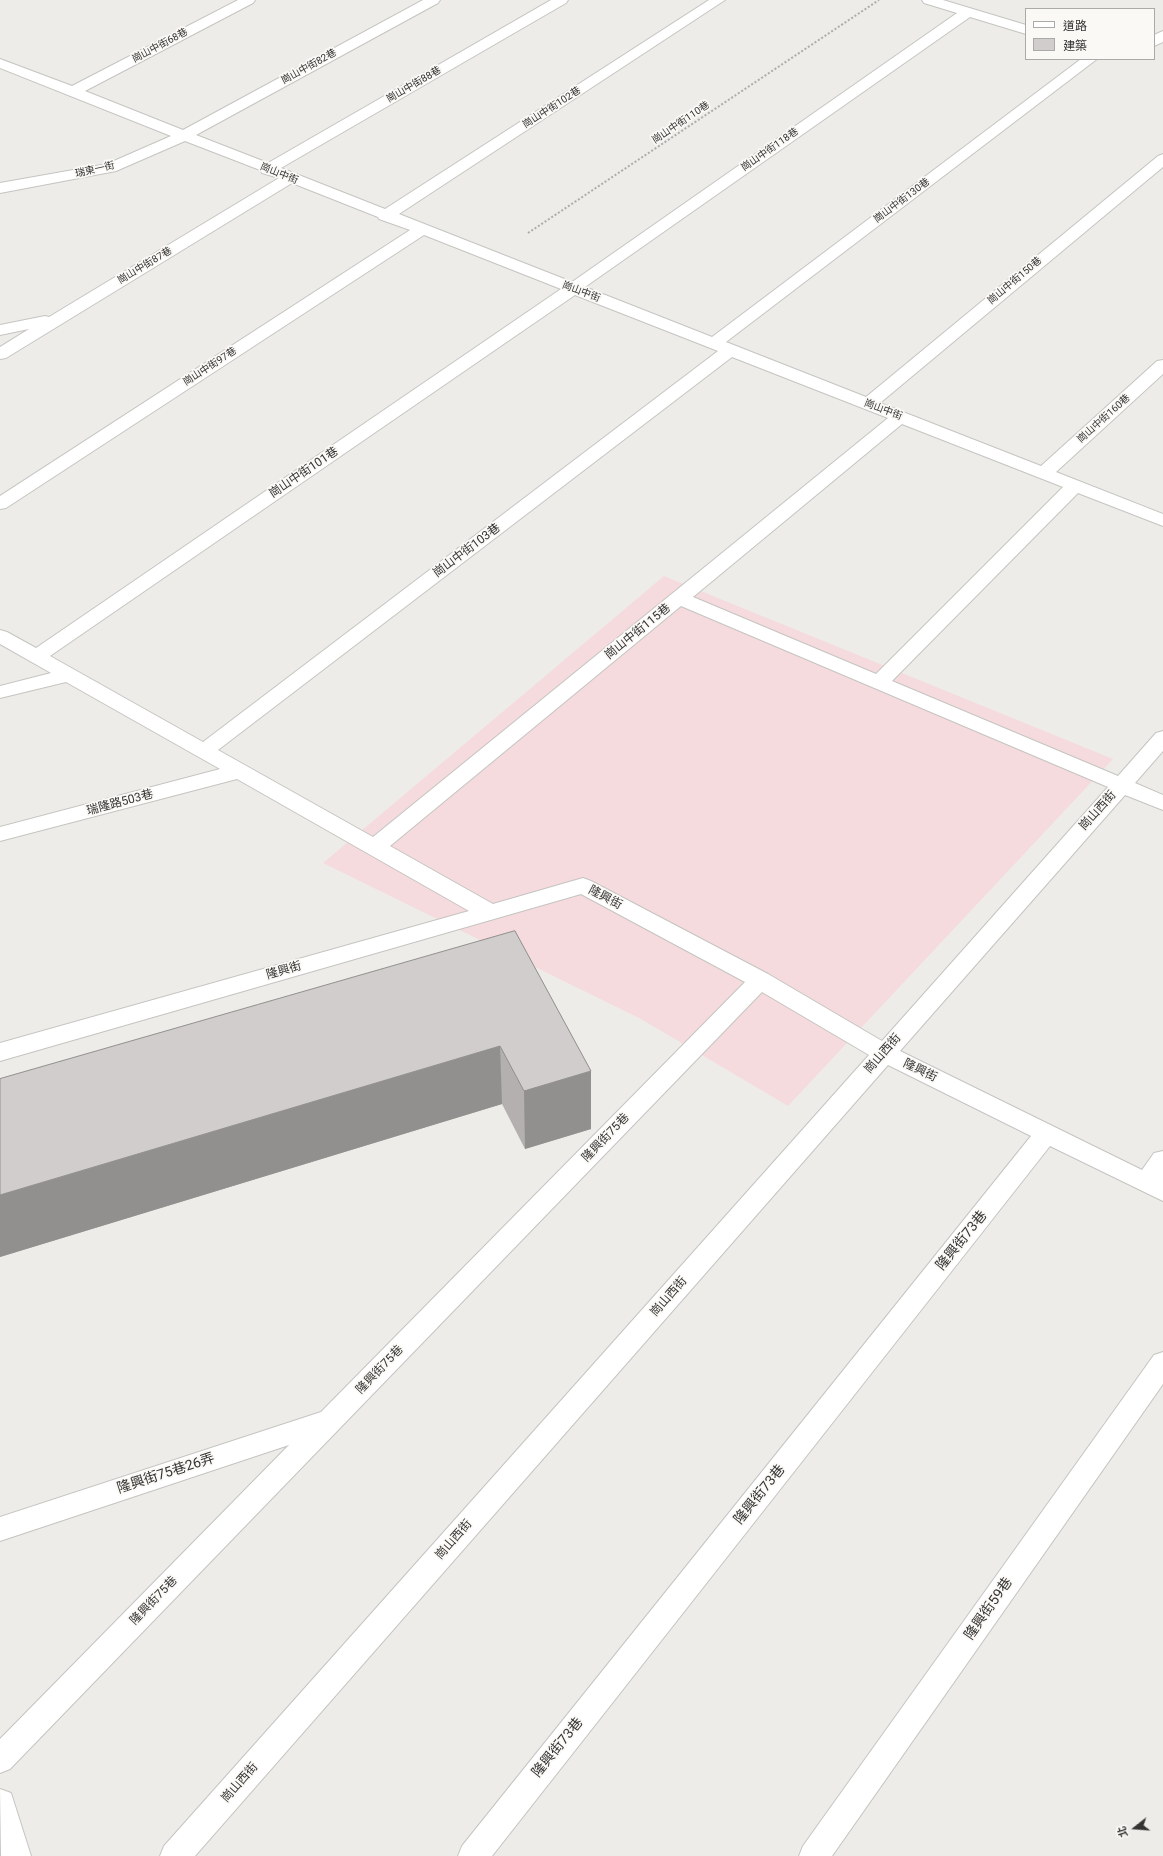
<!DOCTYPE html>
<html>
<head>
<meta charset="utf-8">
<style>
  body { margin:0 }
  #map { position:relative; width:1163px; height:1856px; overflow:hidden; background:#eeece9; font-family:Roboto,"Noto Sans TC",sans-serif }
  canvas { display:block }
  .legend { position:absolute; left:1025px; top:8px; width:130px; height:52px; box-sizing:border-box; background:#fbf9f6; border:1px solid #acaaa8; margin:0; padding:5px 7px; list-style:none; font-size:12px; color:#353433 }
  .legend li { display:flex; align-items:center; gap:8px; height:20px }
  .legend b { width:20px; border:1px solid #acaaa8 }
  .north { position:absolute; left:1115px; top:1808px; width:40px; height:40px; -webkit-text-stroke:3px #fbf9f6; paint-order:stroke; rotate:253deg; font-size:11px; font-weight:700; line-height:16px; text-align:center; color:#353433 }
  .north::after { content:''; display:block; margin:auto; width:14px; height:18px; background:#353433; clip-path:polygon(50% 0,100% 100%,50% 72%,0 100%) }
</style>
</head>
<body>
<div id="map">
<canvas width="1163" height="1856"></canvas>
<ul class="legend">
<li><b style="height:5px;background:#fff"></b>道路</li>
<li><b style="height:11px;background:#d0cdcc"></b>建築</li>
</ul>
<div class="north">北</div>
</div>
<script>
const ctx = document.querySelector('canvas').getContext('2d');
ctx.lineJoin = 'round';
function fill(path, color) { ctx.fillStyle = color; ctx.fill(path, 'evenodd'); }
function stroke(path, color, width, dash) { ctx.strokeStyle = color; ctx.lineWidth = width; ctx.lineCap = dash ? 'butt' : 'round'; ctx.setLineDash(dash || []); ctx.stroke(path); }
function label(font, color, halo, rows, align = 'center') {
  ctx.font = font + ' Roboto,"Noto Sans TC",sans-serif'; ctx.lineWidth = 3.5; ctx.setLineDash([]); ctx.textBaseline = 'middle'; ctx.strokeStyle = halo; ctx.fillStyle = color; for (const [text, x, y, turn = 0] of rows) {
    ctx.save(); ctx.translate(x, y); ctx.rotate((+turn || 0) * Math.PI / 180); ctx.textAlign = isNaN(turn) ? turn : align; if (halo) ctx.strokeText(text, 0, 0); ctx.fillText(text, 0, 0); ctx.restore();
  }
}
fill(new Path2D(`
  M 664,576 L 1113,759 L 788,1106 L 641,1019 L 323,863 Z`), '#f5dbde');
const minor = new Path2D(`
  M 238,0 L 255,0 L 253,3 L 85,91 L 183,130 L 423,0 L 440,0 L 438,3 L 196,135 L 268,163 L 551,0 L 568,0 L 566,3 L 281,168 L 385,209 L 709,0 L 725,0 L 399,214 L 572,282 L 957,13 L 924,3 L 922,0 L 943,0 L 1026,25 L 1026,34 L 970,17 L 585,287 L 712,337 L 1081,59 L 1097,59 L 726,342 L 866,397 L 1158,156 L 1163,154 L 1163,167 L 880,403 L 1041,466 L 1157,361 L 1163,360 L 1163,374 L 1056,472 L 1163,514 L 1163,526 L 1078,493 L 892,681 L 1118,776 L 1156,733 L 1163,731 L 1163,751 L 1135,783 L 1163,795 L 1163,810 L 1125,795 L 900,1051 L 1142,1170 L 1154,1153 L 1163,1151 L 1163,1201 L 1050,1146 L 492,1856 L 458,1856 L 462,1846 L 1031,1136 L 888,1065 L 195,1856 L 160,1856 L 164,1846 L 869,1055 L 762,992 L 10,1769 L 0,1773 L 0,1739 L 289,1445 L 0,1541 L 0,1517 L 321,1412 L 745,982 L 581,894 L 0,1061 L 0,1043 L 469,911 L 237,779 L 0,841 L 0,827 L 220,769 L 66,682 L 0,698 L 0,686 L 51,673 L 0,644 L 0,630 L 7,632 L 36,648 L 561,289 L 424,235 L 6,508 L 0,509 L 0,496 L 410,230 L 379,219 L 378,217 L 292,183 L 6,358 L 0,359 L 0,347 L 29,329 L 0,335 L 0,325 L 45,316 L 49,317 L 279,178 L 262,173 L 260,170 L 185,141 L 116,171 L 0,193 L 0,183 L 107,164 L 171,136 L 0,68 L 0,59 L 72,86 ZM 575,295 L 718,351 L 203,742 L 50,656 ZM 732,357 L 888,418 L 373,837 L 218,750 ZM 902,424 L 1063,487 L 876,674 L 693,597 ZM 681,606 L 1108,787 L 882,1041 L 768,974 L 591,881 L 583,878 L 493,904 L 390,846 Z
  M 1163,31 L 1163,42 L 1154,46 L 1154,35 Z
  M 1163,1352 L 1163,1384 L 832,1856 L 799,1856 L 803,1846 L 1154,1355 Z
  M 0,1789 L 11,1793 L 31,1856 L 1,1856 Z`);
stroke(minor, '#c5c4c1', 2);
stroke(new Path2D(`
  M 528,233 L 879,0`), '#aeacaa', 2, [2, 2]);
fill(minor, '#fff');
fill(new Path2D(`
  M 515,931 L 591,1071 L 591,1129 L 525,1149 L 502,1104 L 0,1257 L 0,1079 Z`), '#b3b0af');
fill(new Path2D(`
  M 500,1046 L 502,1104 L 0,1257 L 0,1195 Z
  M 591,1071 L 591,1129 L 525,1149 L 524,1091 Z`), '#92908f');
const building = new Path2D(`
  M 515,931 L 591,1071 L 524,1091 L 500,1046 L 0,1195 L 0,1079 Z`);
fill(building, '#d0cdcc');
stroke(building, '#92908f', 1);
label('10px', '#353433', '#fbf9f6', [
  ["崗山中街68巷",160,46,-28],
  ["崗山中街82巷",309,67,-29],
  ["崗山中街88巷",414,85,-30],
  ["崗山中街102巷",552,108,-33],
  ["崗山中街110巷",681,123,-34],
  ["崗山中街118巷",770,150,-35],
  ["瑞東一街",95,170,-13],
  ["崗山中街",279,174,22],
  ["崗山中街130巷",902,201,-37],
  ["崗山中街87巷",145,266,-31],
  ["崗山中街150巷",1015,281,-40],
  ["崗山中街",581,292,21],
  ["崗山中街97巷",210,367,-33],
  ["崗山中街",883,410,21],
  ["崗山中街160巷",1104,419,-42]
]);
label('12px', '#353433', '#fbf9f6', [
  ["崗山中街101巷",304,473,-34],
  ["崗山中街103巷",467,551,-37],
  ["崗山中街115巷",638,632,-39],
  ["瑞隆路503巷",120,803,-15],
  ["崗山西街",1098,811,-48],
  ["隆興街",605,898,28],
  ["隆興街",284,971,-16],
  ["崗山西街",883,1054,-49],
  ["隆興街",920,1071,26],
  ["隆興街75巷",606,1138,-46],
  ["崗山西街",669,1297,-49],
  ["隆興街75巷",380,1370,-46],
  ["崗山西街",454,1540,-49],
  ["隆興街75巷",154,1601,-46],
  ["崗山西街",240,1783,-49]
]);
label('14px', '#353433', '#fbf9f6', [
  ["隆興街73巷",962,1241,-51],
  ["隆興街75巷26弄",166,1474,-18],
  ["隆興街73巷",760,1495,-51],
  ["隆興街59巷",989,1609,-55],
  ["隆興街73巷",558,1748,-51]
]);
</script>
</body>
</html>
